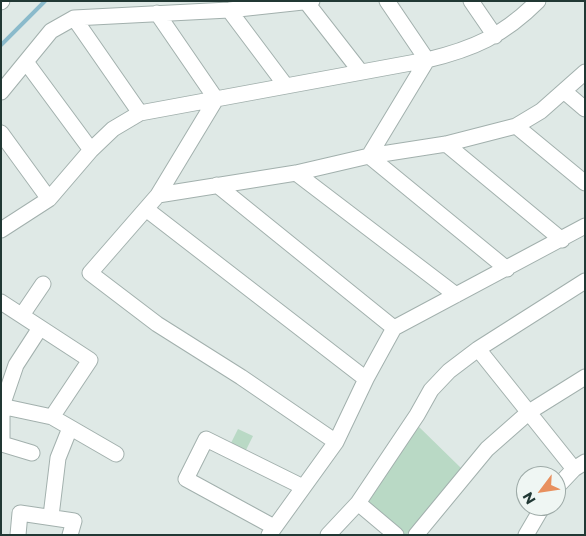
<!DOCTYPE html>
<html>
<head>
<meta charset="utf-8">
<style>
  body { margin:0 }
  #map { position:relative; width:586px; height:536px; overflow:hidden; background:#dfe9e6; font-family:Montserrat,sans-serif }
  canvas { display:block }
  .frame { position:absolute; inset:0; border:2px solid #213834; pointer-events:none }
  .north { position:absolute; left:516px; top:466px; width:50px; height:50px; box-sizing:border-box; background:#eff6f3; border:1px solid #9daaa7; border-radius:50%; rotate:239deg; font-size:14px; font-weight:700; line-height:20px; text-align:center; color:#213834 }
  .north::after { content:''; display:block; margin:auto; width:18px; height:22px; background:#e8905e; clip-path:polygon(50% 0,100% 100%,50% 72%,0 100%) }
</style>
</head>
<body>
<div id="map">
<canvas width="586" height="536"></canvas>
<div class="frame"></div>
<div class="north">N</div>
</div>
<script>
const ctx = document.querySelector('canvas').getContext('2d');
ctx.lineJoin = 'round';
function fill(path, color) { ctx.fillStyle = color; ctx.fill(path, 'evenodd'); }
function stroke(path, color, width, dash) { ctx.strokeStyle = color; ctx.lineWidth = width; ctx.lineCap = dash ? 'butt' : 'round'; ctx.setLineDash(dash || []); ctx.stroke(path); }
fill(new Path2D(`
  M 416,424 L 461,468 L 407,534 L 402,535 L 365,506 Z
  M 238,429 L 253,436 L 244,454 L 229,447 Z`), '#b9d9c5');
stroke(new Path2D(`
  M 1,45 L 45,1`), '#8abacb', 4);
const minor = new Path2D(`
  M 387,1 L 427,60 L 369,156 L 507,269
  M 471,1 L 495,36
  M 1,2 L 2,1
  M 307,3 L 360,71
  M 229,10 L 286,86
  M 157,13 L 216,99 L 158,195
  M 74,18 L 140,113
  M 26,62 L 91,150
  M 1,92 L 51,31 L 74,18 L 229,10 L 312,1
  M 565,92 L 585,109
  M 516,126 L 585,183
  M 1,133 L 49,199
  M 446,144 L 562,240
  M 296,173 L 456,295
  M 217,185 L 394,328
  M 146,209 L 366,379
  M 1,230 L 49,199 L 91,150 L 113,129 L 140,113 L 427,60 C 473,49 503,36 538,1
  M 1,302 L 90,360 L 52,417
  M 22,315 L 43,284
  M 478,349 L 574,469
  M 1,406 L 52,417 L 116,454
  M 336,442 L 241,377 L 157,324 L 90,273 L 158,195 L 296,173 L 369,156 L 446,144 L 516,126 L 541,111 L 585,72
  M 32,453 L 2,444 L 2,406 L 16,365 L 40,328
  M 556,488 L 574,469 L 585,462
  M 358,503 L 396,535
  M 51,516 L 58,458 L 70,428
  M 274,527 L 186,479 L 206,439 L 303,487
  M 18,535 L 20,513 L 74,521 L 70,535
  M 269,535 L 336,442 L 366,379 L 394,328 L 585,226
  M 328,535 L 358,503 L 417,415 L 431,390 L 449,371 L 478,349 L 585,281
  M 416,535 L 487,449 L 529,412 L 585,377
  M 526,535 L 543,506`);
stroke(minor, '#a2b0ad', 17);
stroke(minor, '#fff', 15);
</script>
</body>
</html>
